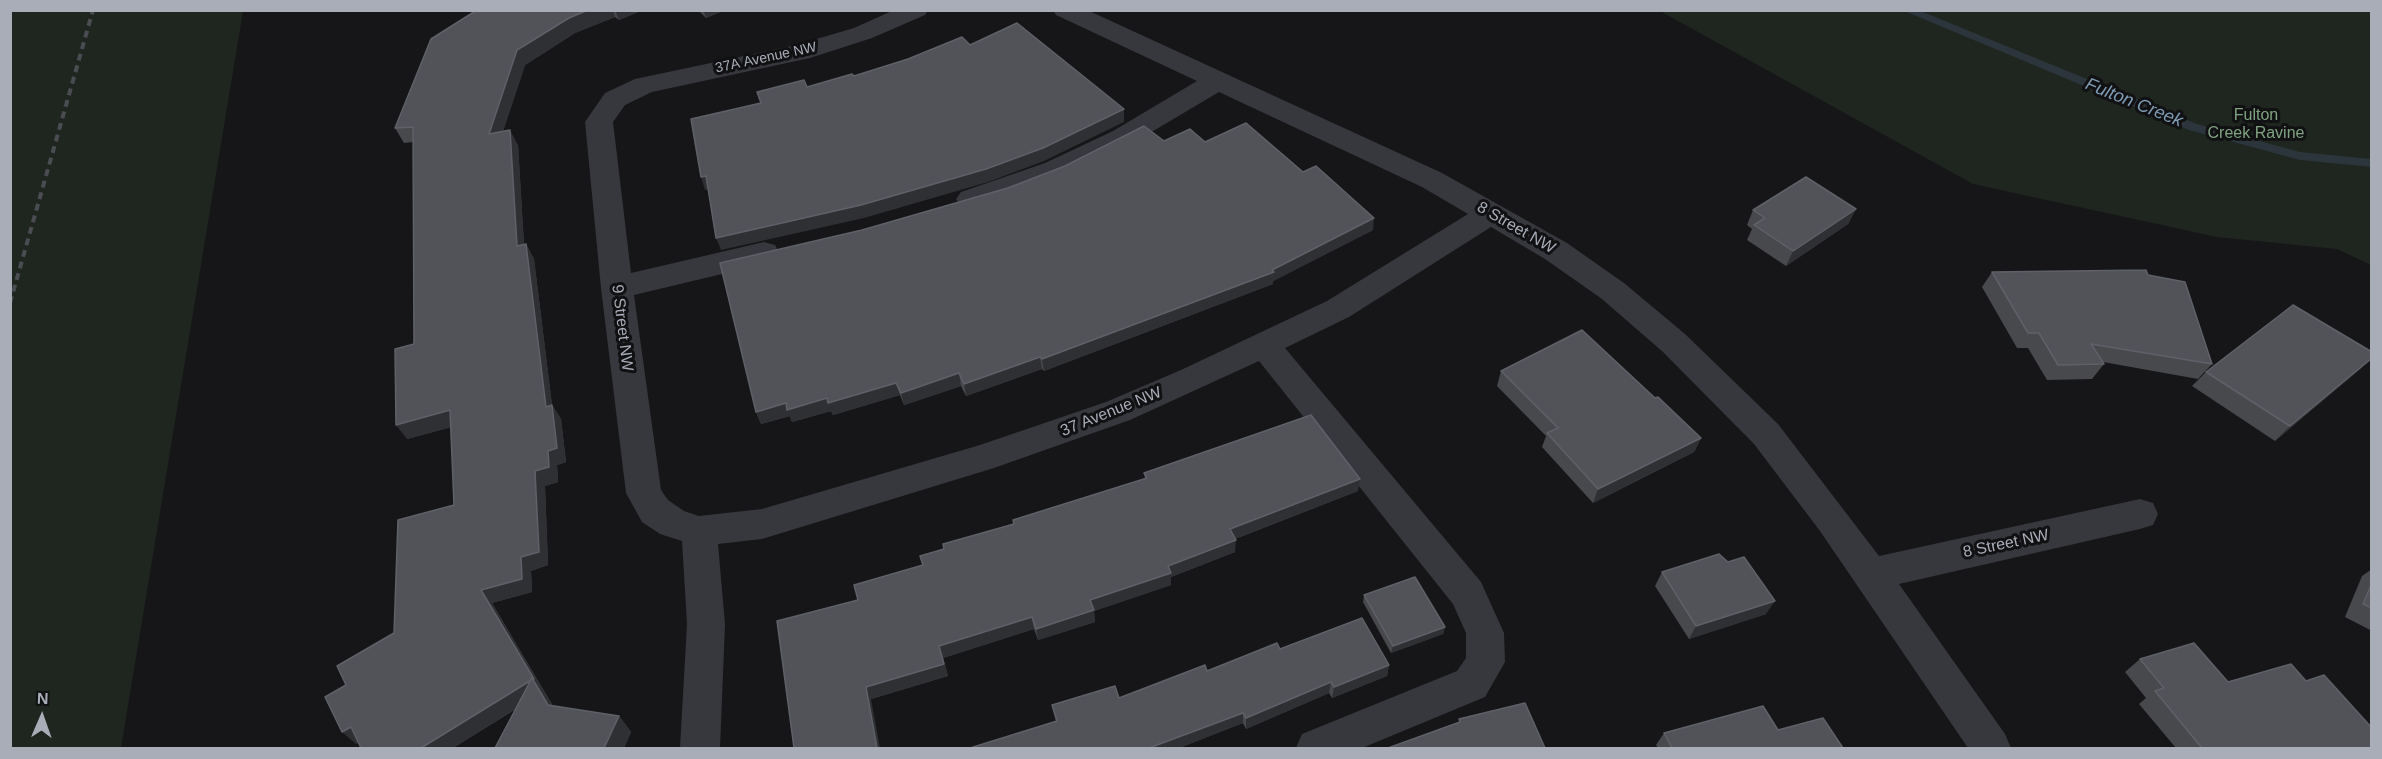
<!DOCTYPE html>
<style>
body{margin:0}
#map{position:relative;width:2382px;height:759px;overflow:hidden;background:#161618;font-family:Helvetica,sans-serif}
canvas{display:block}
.frame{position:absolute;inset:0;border:12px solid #a8adb8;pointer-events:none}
.north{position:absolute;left:12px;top:687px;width:60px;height:60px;-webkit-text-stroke:4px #111113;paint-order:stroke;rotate:2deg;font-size:16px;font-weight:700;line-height:24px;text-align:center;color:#a8adb8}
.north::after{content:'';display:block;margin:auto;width:21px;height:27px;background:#a8adb8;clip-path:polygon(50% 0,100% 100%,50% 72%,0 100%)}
</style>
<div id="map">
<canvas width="2382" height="759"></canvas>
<div class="frame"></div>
<div class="north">N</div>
</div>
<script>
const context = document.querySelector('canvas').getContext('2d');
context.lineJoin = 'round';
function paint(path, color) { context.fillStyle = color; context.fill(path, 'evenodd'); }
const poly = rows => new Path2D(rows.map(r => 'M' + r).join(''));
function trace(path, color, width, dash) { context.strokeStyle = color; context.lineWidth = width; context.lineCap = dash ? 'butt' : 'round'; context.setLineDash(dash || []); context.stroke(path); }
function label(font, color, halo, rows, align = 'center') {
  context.font = font + ' Helvetica,sans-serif'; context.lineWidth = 6; context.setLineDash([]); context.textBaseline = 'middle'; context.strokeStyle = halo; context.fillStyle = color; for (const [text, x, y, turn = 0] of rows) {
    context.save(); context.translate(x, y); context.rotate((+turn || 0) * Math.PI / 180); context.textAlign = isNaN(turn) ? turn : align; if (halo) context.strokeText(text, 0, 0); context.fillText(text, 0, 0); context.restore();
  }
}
paint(poly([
 [10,11,243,11,121,748,11,748],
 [1660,11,2371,11,2371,265,2337,249,2217,237,1973,184]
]), '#1e261f');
paint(poly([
 [1902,10,1918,10,2197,124,2300,152,2372,159,2372,167,2300,160,2189,130,1902,10]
]), '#2c353c');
paint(poly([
 [894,10,928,10,925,15,872,38,810,58,652,92,625,105,613,122,631,273,764,242,775,245,779,253,775,261,764,264,634,295,661,490,668,500,684,511,699,516,762,509,980,445,1106,402,1181,370,1327,301,1468,214,1422,187,1219,92,1133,143,1065,177,981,206,971,209,961,206,956,199,961,192,1045,163,1113,131,1197,81,1056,15,1053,10,1087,10,1442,173,1567,243,1624,283,1685,334,1778,424,1879,556,2140,499,2153,503,2158,514,2153,525,2140,529,1899,584,2005,734,2011,748,1968,748,1820,531,1754,444,1663,352,1602,299,1545,259,1491,227,1349,317,1285,348,1481,582,1504,633,1505,662,1485,697,1362,748,1296,748,1302,734,1457,671,1466,658,1466,633,1453,604,1259,361,1130,420,994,468,762,539,718,544,725,624,720,748,680,748,687,624,682,541,660,534,642,522,626,493,601,288,585,122,605,93,635,79,796,45,854,28,894,10]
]), '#37383d');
trace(poly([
 [10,303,93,10]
]), '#4a4c52', 4, [7, 5]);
paint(poly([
 [477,10,643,10,619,20,615,17,575,33,525,65,503,131,518,145,524,245,526,244,534,259,552,405,561,419,566,462,557,465,558,482,545,486,548,565,531,571,532,592,492,603,553,706,619,716,631,732,624,748,495,748,516,709,453,748,361,748,358,742,356,744,346,685,394,633,454,505,451,427,407,439,414,344,413,142,404,143,395,128],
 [698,10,725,10,706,18],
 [1164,141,1205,142,1303,172,1373,230,1273,281,1273,284,1044,371,1042,369,966,396,961,386,904,405,900,395,833,415,831,411,792,422,790,416,761,424,756,412,862,230],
 [1856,209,1848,224,1786,266,1747,240,1752,229,1747,225,1753,210],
 [1992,272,2148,275,2212,364,2198,379,2103,362,2104,364,2092,379,2047,380,2028,348,2017,348,1982,287],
 [2372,358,2360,369,2275,441,2192,386,2206,372],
 [1501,371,1655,398,1701,438,1694,452,1593,503,1542,447,1546,436,1497,386],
 [1144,473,1358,491,1235,539,1235,552,1171,577,1171,585,1094,611,1095,622,1038,640,1034,629,943,658,948,676,871,699,794,748,858,600,923,565,944,549,1145,479],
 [1728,562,1766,614,1689,639,1655,586,1662,572],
 [2372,569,2372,631,2345,617,2362,576],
 [1364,595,1445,627,1443,634,1391,653,1363,602],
 [1280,649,1389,665,1387,676,1332,698,1329,693,1246,729,1243,723,1179,748,970,748,1056,722,1052,705,1119,698],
 [2140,659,2228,682,2306,681,2372,748,2176,748,2139,704,2146,698,2125,672],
 [1778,730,1843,748,1658,748,1656,745,1664,733]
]), '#47494d');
paint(poly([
 [588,10,613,10,615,17,575,33,525,65,497,149,489,134,517,50,569,18],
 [615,10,643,10,619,20],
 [703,10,725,10,706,18],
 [1124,109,1124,122,1044,161,988,182,864,218,721,250,716,238],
 [510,130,518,145,525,261,517,246],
 [706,176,711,189,705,190,701,177],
 [1856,209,1848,224,1786,266,1793,251],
 [1374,218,1373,230,1273,281,1273,284,1044,371,1042,359,1272,270],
 [526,244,534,259,552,405,561,419,566,462,557,465,558,482,545,486,548,565,531,571,532,592,492,603,562,722,548,705,541,693,453,748,421,748,481,590,521,557,535,471,548,451,546,407],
 [1040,357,1042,369,966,396,964,384],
 [2372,358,2360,369,2275,441,2290,426],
 [959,373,961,386,904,405,901,393],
 [896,383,900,395,833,415,831,411,792,422,790,416,761,424,756,412,786,403,827,398],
 [450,410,460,425,407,439,396,425],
 [1701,438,1694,452,1593,503,1598,489],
 [1360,479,1358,491,1229,541,1230,529],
 [1236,540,1235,552,1171,577,1171,585,1094,611,1095,622,1038,640,1036,629,1090,600,1168,566],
 [1775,601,1766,614,1689,639,1696,626],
 [1032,617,1034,629,943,658,948,676,871,699,880,748,877,748,866,687,939,646],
 [1445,627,1443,634,1391,653,1393,646],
 [1389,665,1387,676,1332,698,1334,687],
 [1331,682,1329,693,1246,729,1246,718],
 [1243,713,1243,723,1179,748,1149,748],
 [619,716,631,732,624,748,604,748],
 [351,727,365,739,356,744,342,732]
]), '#2f3033');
const building = poly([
 [477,10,588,10,569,18,517,50,489,134,510,130,517,246,526,244,546,407,552,405,557,448,548,451,549,467,535,471,539,552,521,557,522,579,481,590,534,679,533,679,532,678,530,681,421,748,361,748,351,727,342,732,325,697,346,685,337,666,394,633,398,520,454,505,450,410,396,425,395,349,414,344,413,127,395,128,431,39,477,10],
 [1017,23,1124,109,1043,148,986,169,861,205,716,238,706,176,701,177,691,119,761,103,757,92,804,80,807,87,852,74,854,76,908,59,962,37,970,45,1017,23],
 [1246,123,1303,172,1316,166,1374,218,1272,270,1274,272,1042,359,1040,357,964,384,959,373,901,393,896,383,828,403,827,398,787,410,786,403,756,412,720,263,862,230,1008,188,1065,166,1144,126,1164,141,1190,129,1205,142,1246,123],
 [1806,177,1856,209,1793,251,1754,225,1765,218,1753,210,1806,177],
 [2146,270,2148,275,2185,282,2212,364,2091,344,2104,364,2058,365,2039,333,2028,333,1992,272,2146,270],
 [2293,305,2372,352,2372,358,2290,426,2206,372,2293,305],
 [1582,330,1655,398,1658,397,1701,438,1598,489,1547,433,1558,428,1501,371,1582,330],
 [1311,415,1360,479,1230,529,1236,540,1168,566,1171,573,1090,600,1094,610,1036,629,1032,617,939,646,944,664,866,687,877,748,794,748,777,621,858,600,854,585,923,565,920,556,944,549,943,544,1014,524,1013,520,1147,478,1144,473,1311,415],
 [1719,554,1728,562,1744,557,1775,601,1696,626,1662,572,1719,554],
 [1415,577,1445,627,1393,646,1364,595,1415,577],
 [2372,583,2372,608,2363,604,2372,583],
 [1362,618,1389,665,1334,687,1331,682,1246,718,1243,713,1149,748,970,748,1057,721,1052,705,1115,686,1119,698,1205,665,1207,671,1277,643,1280,649,1362,618],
 [2194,643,2228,682,2291,664,2306,681,2324,675,2372,728,2372,748,2202,748,2155,691,2164,688,2140,659,2194,643],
 [532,678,548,705,619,716,604,748,495,748,532,678],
 [1525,703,1545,748,1388,748,1460,722,1459,719,1525,703],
 [1763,706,1778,730,1823,718,1843,748,1672,748,1664,733,1763,706]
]);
paint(building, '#525359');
trace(building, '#5f6168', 1.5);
label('14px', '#a8adb8', '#111113', [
 ["37A Avenue NW",766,58,-12]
]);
label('16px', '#7fa381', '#111113', [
 ["Fulton",2256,116],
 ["Creek Ravine",2256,134]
]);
label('16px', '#a8adb8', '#111113', [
 ["8 Street NW",1516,228,30],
 ["9 Street NW",622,328,83],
 ["37 Avenue NW",1111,412,-22],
 ["8 Street NW",2006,544,-12]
]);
label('italic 18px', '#7f9bb3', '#111113', [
 ["Fulton Creek",2134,103,22]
]);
</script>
